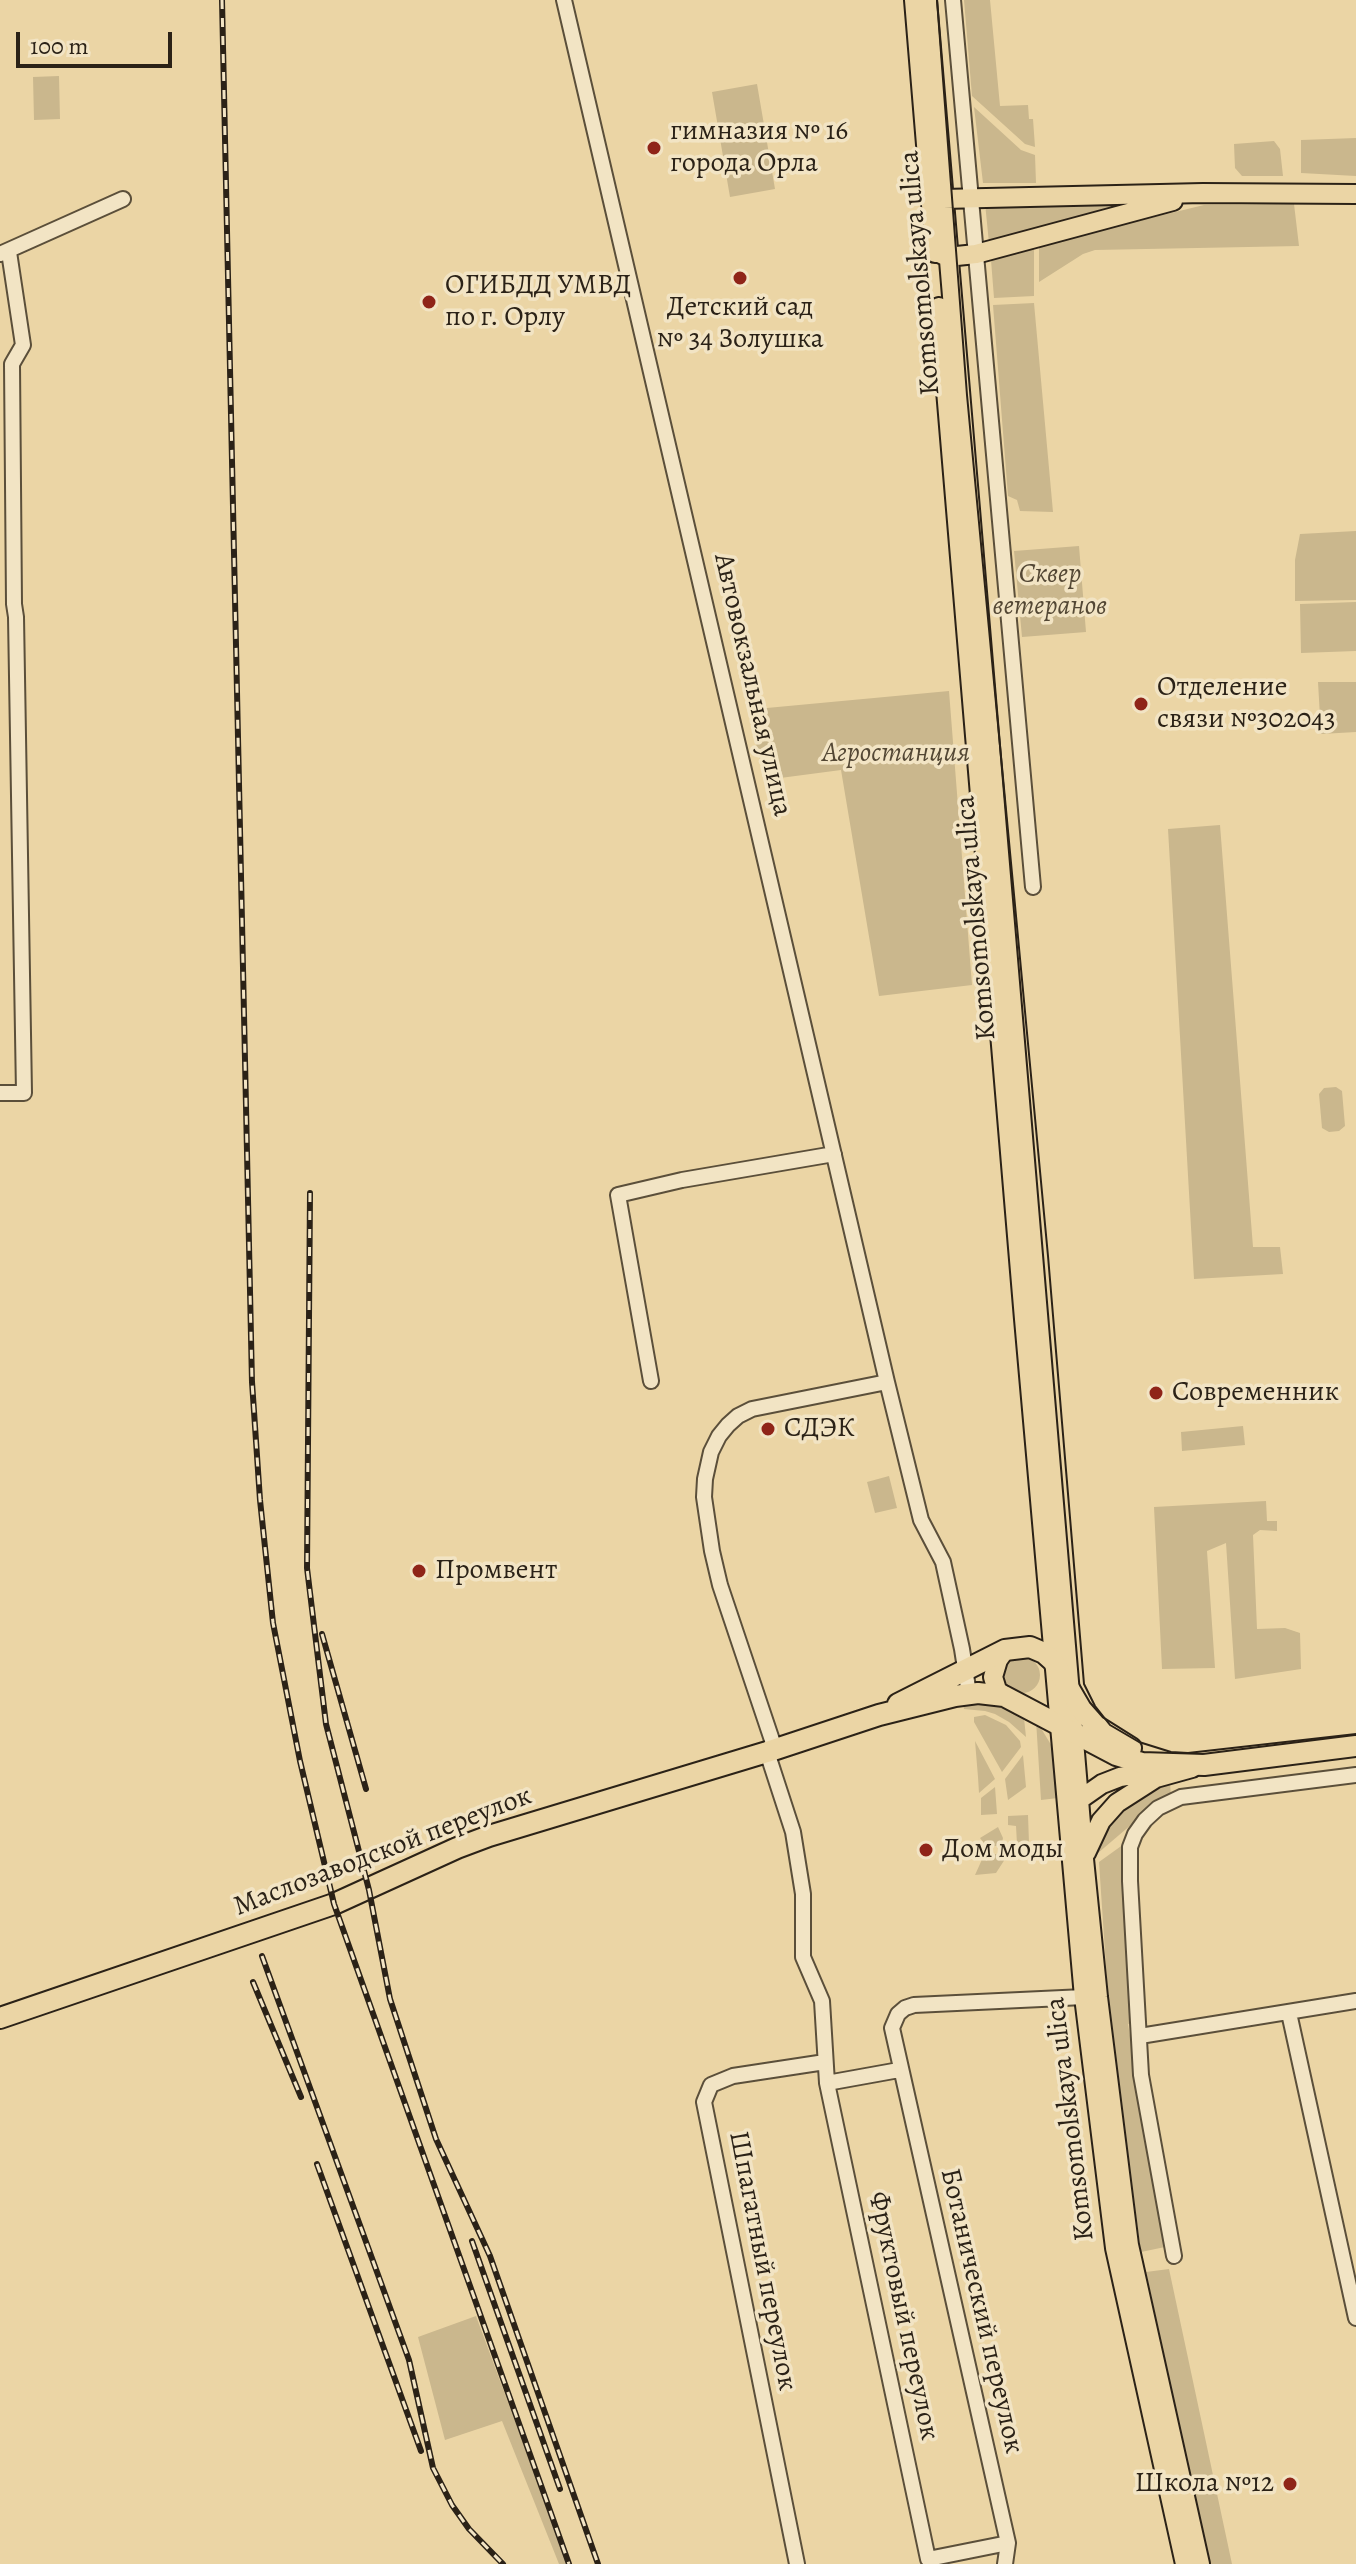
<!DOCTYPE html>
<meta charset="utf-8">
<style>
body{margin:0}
#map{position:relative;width:1356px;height:2564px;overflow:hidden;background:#ebd5a5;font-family:Alegreya,serif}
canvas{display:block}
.scale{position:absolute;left:16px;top:32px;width:156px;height:36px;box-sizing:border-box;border:4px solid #2b2217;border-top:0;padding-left:10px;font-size:24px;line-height:28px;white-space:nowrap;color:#2b2217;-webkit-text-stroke:6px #f2e4c4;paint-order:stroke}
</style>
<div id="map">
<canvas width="1356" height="2564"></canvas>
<div class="scale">100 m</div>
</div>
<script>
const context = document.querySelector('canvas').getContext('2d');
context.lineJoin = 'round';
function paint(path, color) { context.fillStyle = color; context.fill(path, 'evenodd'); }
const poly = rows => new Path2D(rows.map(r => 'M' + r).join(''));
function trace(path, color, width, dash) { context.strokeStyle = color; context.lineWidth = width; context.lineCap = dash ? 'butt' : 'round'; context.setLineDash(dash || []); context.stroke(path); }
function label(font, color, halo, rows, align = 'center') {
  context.font = font + ' Alegreya,serif'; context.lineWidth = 7; context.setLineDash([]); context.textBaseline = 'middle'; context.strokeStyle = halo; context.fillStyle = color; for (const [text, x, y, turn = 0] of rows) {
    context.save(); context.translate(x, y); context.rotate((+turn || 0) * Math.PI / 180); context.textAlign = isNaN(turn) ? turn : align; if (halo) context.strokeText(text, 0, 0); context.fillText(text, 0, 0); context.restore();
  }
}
paint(poly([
 [964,0,990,0,1000,106,1028,105,1029,119,1033,119,1035,147,1025,144,972,96],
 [59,76,60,119,34,120,33,77],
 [757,84,775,189,730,197,712,92],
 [974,107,1021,150,1035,155,1036,183,983,183],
 [1356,138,1356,176,1301,173,1301,140],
 [1274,141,1280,149,1283,176,1242,176,1235,168,1234,144],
 [1150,202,989,243,985,203],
 [1294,204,1299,246,1095,250,1083,254,1039,282,1039,245,1204,205],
 [1034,247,1034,296,994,298,991,260],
 [1034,303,1053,512,1020,511,1017,500,1008,496,993,305],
 [1356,531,1356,600,1295,601,1295,560,1300,534],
 [1079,546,1086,632,1022,637,1014,551],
 [1356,602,1356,651,1301,653,1300,604],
 [1318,682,1356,682,1356,732,1321,734],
 [949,691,972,985,879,996,841,770,765,780,751,723,756,709],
 [1220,825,1253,1247,1280,1247,1283,1274,1194,1279,1168,829],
 [1336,1087,1342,1091,1345,1126,1339,1131,1329,1132,1322,1128,1319,1094,1324,1088],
 [1243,1426,1245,1445,1182,1451,1181,1432],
 [889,1476,897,1508,875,1513,867,1482],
 [1266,1501,1267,1521,1277,1521,1277,1531,1260,1530,1253,1535,1257,1629,1285,1628,1300,1633,1301,1669,1235,1679,1226,1543,1207,1551,1215,1668,1162,1669,1154,1507],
 '1004 1675a18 18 0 1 1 36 0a18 18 0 1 1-36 0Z',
 [997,1701,1024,1718,1026,1737,1009,1722,995,1714,985,1711,964,1709,963,1704],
 [985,1715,1006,1725,1020,1741,1021,1747,1002,1772,974,1722,974,1717],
 [1036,1720,1053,1748,1058,1798,1041,1800],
 [975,1741,995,1779,979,1793,978,1777],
 [1023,1755,1026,1787,1008,1800,1005,1779],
 [1170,1783,1171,1796,1132,1824,1098,1853,1101,1835,1124,1807,1160,1785],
 [995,1787,997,1814,981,1815,981,1798],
 [1028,1815,1029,1843,1017,1844,1016,1826,1008,1825,1008,1816],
 [998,1827,1003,1838,1002,1843,997,1846,986,1846,980,1838],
 [1124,1844,1122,1862,1136,2022,1128,2024,1165,2247,1141,2252,1110,2027,1099,1862],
 [1009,1853,996,1873,975,1875,984,1855],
 [1169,2269,1232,2564,1210,2564,1146,2272],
 [476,2316,568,2564,559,2564,502,2421,445,2440,418,2337]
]), '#cab78d');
const minor = poly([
 [564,0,887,1382,921,1520,943,1562,962,1649,969,1694],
 [953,0,1033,887],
 [0,254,123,199],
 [0,1093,24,1093,16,617,14,604,12,364,23,345,9,252],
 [651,1381,618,1195,682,1180,834,1154],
 [775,1749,720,1585,712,1551,704,1497,705,1479,711,1452,719,1436,728,1425,738,1416,752,1409,887,1382],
 [767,1752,793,1832,803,1894,803,1957,822,2001,827,2083,928,2559,1008,2543],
 [1289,2013,1356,2318],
 [1140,2036,1356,2001],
 [827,2083,899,2070],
 [1174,2256,1141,2075,1130,1881,1130,1847,1135,1834,1145,1820,1158,1808,1181,1797,1356,1775],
 [797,2564,704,2102,711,2085,733,2076,825,2062],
 [1005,2564,1008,2543,892,2028,898,2014,905,2008,914,2005,1084,1997]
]);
const major = poly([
 [914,0,935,253],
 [927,0,1084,1859,1098,1997,1129,2245,1200,2564],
 [943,199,1203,193,1356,194],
 [939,253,947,257,976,254,1173,201],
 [939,307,1024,1319,1084,1997,1115,2248,1185,2564],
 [1004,1696,997,1690,993,1677,998,1660,1005,1650],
 [1072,1805,1102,1784,1120,1777,1162,1770],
 [1086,1853,1101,1821,1117,1803,1156,1778,1192,1768]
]);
const highway = poly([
 [898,1704,1005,1650,1030,1647,1044,1653,1053,1661,1081,1709,1096,1726,1131,1748],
 [0,2018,334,1904,457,1848,489,1836,767,1752,879,1715,955,1696,978,1693,1004,1696,1116,1755,1142,1763,1204,1765,1356,1746]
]);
trace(minor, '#5b4f3a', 18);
trace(major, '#2b2217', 22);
trace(highway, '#2b2217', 24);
trace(minor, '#f2e4c4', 14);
trace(major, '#ebd5a5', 18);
trace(highway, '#ebd5a5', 20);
trace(poly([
 [937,0,967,395,1048,1256,1084,1684,1095,1706,1110,1725,1139,1742,1171,1752,1188,1753,1356,1734]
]), '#2b2217', 2);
const rail = poly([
 [222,0,252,1382,260,1500,273,1623,300,1761,334,1904,569,2564],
 [310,1193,307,1568,326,1724,369,1890,390,1999,436,2139,490,2256,598,2564],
 [322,1634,366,1789],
 [262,1956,409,2360,433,2468,452,2505,469,2529,503,2564],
 [253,1982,301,2097],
 [317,2164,421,2451],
 [472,2241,560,2489]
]);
trace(rail, '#2b2217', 6);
trace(rail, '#f2e4c4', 3, [9]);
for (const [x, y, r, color] of [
 [654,148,8,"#8f2418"],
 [740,278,8,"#8f2418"],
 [429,302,8,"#8f2418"],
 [1141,704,8,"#8f2418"],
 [1156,1393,8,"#8f2418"],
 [768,1429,8,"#8f2418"],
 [419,1571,8,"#8f2418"],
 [926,1850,8,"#8f2418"],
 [1290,2484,8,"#8f2418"]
]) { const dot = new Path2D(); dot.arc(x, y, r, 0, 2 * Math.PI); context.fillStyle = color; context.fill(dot); trace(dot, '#f2e4c4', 3); }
label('28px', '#2b2217', '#f2e4c4', [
 ["гимназия № 16",670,132],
 ["города Орла",670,164],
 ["ОГИБДД УМВД",445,286],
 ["по г. Орлу",445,318],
 ["Детский сад",740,308,"center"],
 ["№ 34 Золушка",740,340,"center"],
 ["Отделение",1157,688],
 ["связи №302043",1157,720],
 ["Современник",1172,1393],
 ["СДЭК",784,1429],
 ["Промвент",435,1571],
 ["Дом моды",942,1850],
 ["Школа №12",1274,2484,"right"]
], 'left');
label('28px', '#2b2217', '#f2e4c4', [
 ["Komsomolskaya ulica",921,273,-95],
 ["Автовокзальная улица",752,685,77],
 ["Komsomolskaya ulica",977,918,-95],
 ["Маслозаводской переулок",383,1852,-21],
 ["Komsomolskaya ulica",1071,2119,-97],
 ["Шпагатный переулок",762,2261,79],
 ["Ботанический переулок",981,2311,77],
 ["Фруктовый переулок",903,2316,78]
]);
label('italic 28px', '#534734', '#f2e4c4', [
 ["Сквер",1050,575],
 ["ветеранов",1050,607],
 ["Агростанция",896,754]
]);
</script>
